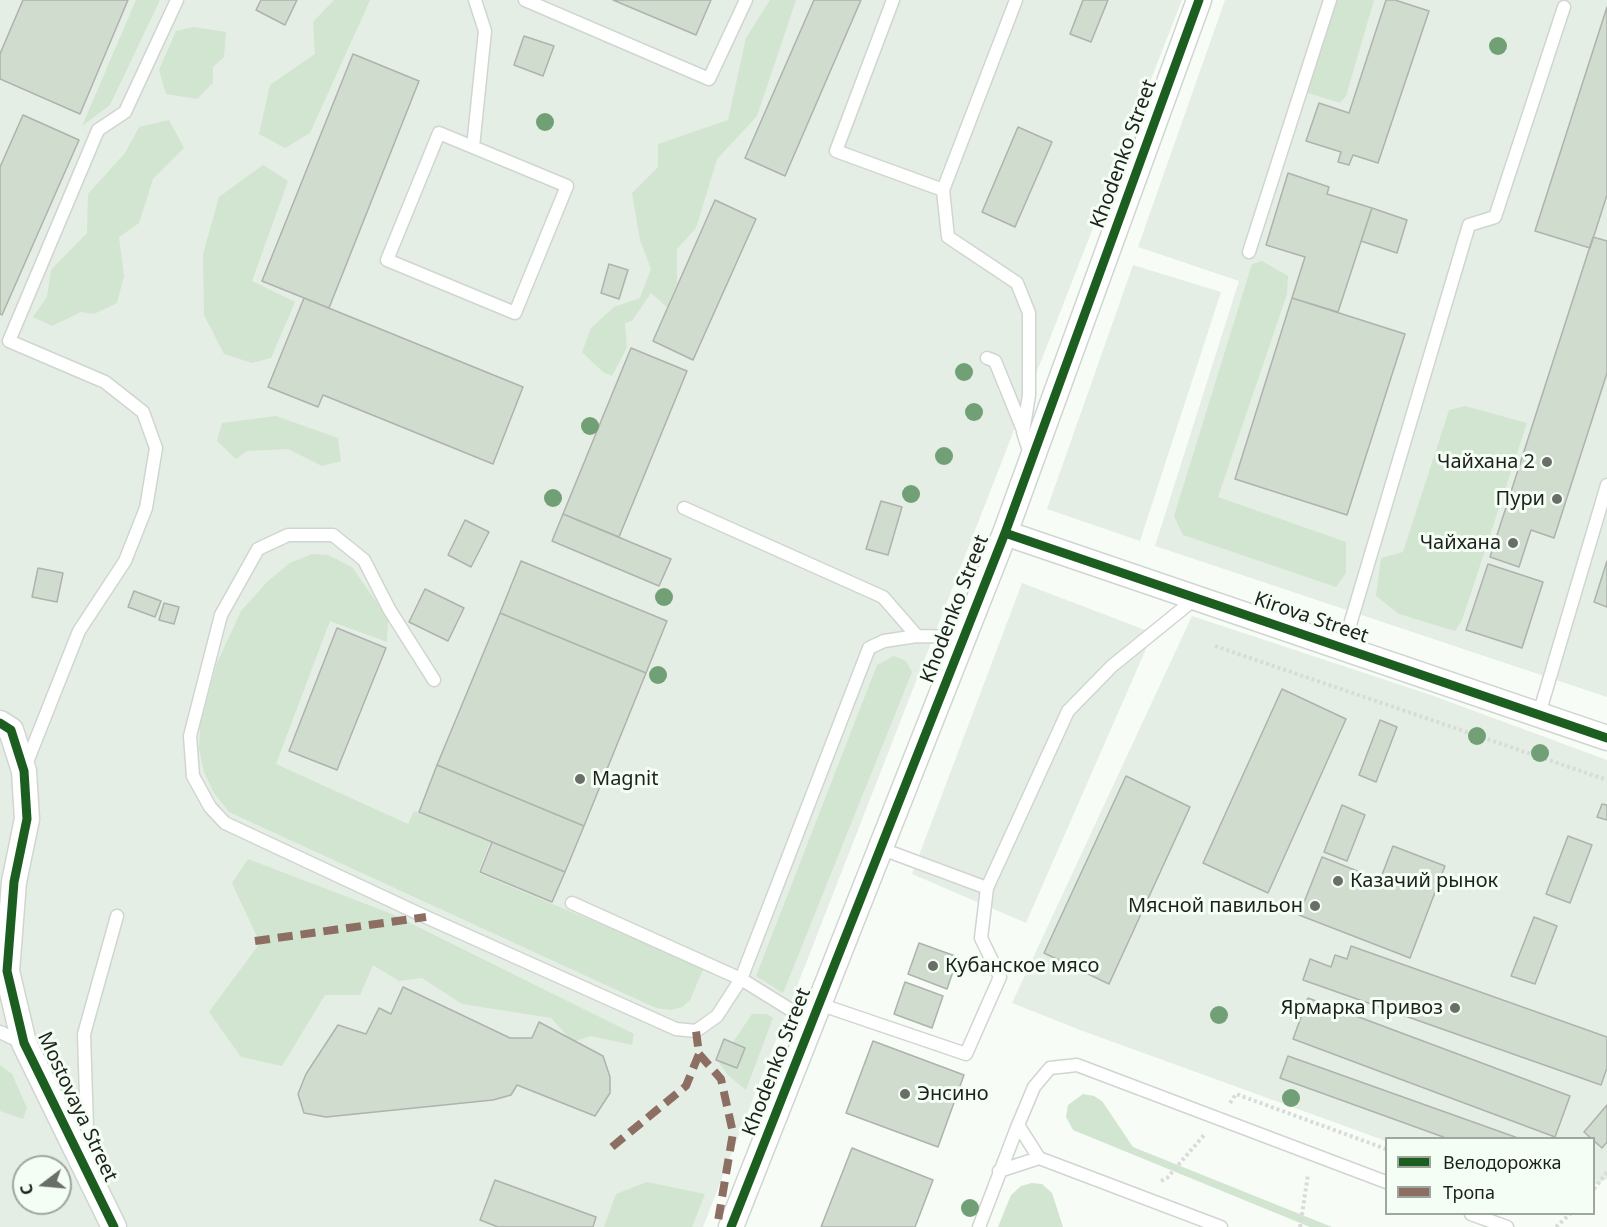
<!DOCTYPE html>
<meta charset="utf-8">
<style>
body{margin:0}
#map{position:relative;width:1607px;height:1227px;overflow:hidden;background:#f7fcf6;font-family:"Noto Sans",sans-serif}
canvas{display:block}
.legend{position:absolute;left:1385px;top:1137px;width:210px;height:78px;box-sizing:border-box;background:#f5fef4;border:2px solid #9fa69e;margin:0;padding:8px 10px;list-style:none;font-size:18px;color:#1d211d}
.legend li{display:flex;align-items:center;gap:12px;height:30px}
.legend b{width:30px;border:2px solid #9fa69e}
.north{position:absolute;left:12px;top:1155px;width:60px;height:60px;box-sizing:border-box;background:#f5fef4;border:2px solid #9fa69e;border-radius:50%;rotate:254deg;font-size:16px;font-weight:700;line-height:24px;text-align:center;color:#1d211d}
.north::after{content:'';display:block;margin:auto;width:21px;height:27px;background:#696e69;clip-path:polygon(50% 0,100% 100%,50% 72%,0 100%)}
</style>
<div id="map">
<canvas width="1607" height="1227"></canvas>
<ul class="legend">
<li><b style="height:8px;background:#1b5e20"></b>Велодорожка</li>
<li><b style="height:8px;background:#8d6e63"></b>Тропа</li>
</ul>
<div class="north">С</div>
</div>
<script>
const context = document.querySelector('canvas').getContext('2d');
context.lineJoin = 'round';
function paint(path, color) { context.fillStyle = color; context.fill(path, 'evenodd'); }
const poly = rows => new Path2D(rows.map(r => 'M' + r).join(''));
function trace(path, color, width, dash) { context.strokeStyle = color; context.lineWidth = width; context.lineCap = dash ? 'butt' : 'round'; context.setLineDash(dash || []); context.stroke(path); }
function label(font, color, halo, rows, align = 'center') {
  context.font = font + ' "Noto Sans",sans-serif'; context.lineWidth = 6; context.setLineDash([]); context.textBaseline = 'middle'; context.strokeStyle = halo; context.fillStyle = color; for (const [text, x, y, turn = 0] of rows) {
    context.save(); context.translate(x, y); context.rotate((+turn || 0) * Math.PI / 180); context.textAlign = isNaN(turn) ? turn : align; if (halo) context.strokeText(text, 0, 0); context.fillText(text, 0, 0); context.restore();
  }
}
paint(poly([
 [0,0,1182,0,703,1227,0,1227],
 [24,1167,60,1167,60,1203,24,1203],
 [1225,0,1607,0,1607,697,1155,546,1239,281,1138,247],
 [1133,265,1221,292,1140,541,1047,509],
 [1022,583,1153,633,1026,923,912,874],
 [1192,616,1431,695,1607,760,1607,1179,1594,1185,1594,1138,1386,1138,1386,1141,1080,1030,1012,1003]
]), '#e5eee4');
paint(poly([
 [136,0,160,0,110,105,82,126],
 [334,0,370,0,310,133,285,148,259,134,270,85,315,54,313,22],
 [770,0,796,0,757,116,717,159,696,228,677,249,677,283,667,307,651,293,632,321,625,323,627,347,612,376,603,372,582,352,591,328,614,307,640,298,651,269,640,240,632,193,658,167,658,144,728,120,746,38],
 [1336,0,1374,0,1346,96,1340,103,1308,93,1306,85],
 [194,27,226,32,224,57,213,67,213,83,197,99,166,94,159,70,176,31],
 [169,120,184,148,153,179,139,223,119,237,124,276,117,303,94,314,81,312,52,326,33,317,47,297,51,270,87,233,88,194,125,153,139,127],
 [263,165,288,181,252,281,295,302,271,358,252,363,224,354,204,315,203,254,219,197],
 [1262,261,1288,276,1287,294,1218,497,1346,542,1346,573,1336,587,1183,535,1174,516,1252,264],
 [1465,406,1527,423,1462,620,1455,631,1399,614,1376,596,1381,558,1403,552,1449,410],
 [276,416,338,438,341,461,322,466,288,449,247,451,236,459,217,441,222,423],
 [312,554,328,555,352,567,388,619,387,642,330,621,276,764,408,824,414,811,490,842,478,873,704,967,690,1000,682,1007,671,1010,656,1008,229,812,214,793,204,772,199,749,200,726,217,663,241,611,268,581,290,563],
 [894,656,906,661,912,672,783,993,756,976,877,665],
 [248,859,392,914,634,1034,632,1045,591,1036,573,1042,551,1018,462,1004,422,978,399,981,373,965,360,995,325,995,282,1066,241,1057,209,1012,260,943,232,883],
 [752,1014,767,1014,773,1018,746,1090,728,1075,719,1063],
 [0,1065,12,1074,27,1108,23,1119,0,1111],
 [1083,1094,1094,1096,1102,1101,1133,1147,1332,1227,1310,1227,1073,1130,1066,1117,1068,1105],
 [647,1182,705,1194,692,1227,604,1227,616,1194],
 [1032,1183,1042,1184,1052,1193,1063,1227,998,1227,1011,1195,1021,1186]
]), '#d1e5d0');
const building = poly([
 [23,0,128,0,80,114,0,79,0,54,23,0],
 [261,0,297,0,285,25,256,10,261,0],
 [613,0,711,0,696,35,613,0],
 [814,0,861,0,785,176,745,158,814,0],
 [1083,0,1108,0,1091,42,1070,34,1083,0],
 [1386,0,1395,0,1429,11,1378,163,1353,155,1349,165,1338,162,1341,152,1306,141,1319,103,1349,113,1386,0],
 [1607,7,1607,195,1590,248,1535,231,1607,7],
 [524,36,554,46,543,76,514,65,524,36],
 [353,54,419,81,329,308,262,281,353,54],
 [23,115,79,140,2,315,0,314,0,167,23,115],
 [1018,127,1052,142,1015,227,982,212,1018,127],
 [1288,173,1329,187,1327,194,1372,208,1338,312,1292,298,1305,257,1266,245,1288,173],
 [715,200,756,219,693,360,653,341,715,200],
 [1372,208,1407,220,1397,253,1361,241,1372,208],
 [1593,237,1607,241,1607,373,1554,538,1531,530,1519,567,1490,557,1593,237],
 [609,264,628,270,619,299,601,293,609,264],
 [304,298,523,387,493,464,323,395,318,407,268,387,304,298],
 [1292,298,1405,334,1347,515,1235,479,1292,298],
 [631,348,687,371,619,537,563,514,631,348],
 [881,501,902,507,888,555,866,549,881,501],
 [563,514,671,559,659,586,552,541,563,514],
 [465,520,489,532,471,567,448,555,465,520],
 [521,561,667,621,646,673,500,613,521,561],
 [1607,561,1607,607,1594,602,1607,561],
 [1488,564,1543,582,1522,648,1466,630,1488,564],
 [38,568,63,573,57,602,32,597,38,568],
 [425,589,464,608,448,641,409,622,425,589],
 [134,591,161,601,155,617,128,607,134,591],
 [164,603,179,607,174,624,159,620,164,603],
 [500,613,646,673,584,826,437,765,500,613],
 [337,628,386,648,337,770,289,751,337,628],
 [1282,689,1346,719,1268,893,1203,863,1282,689],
 [1380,720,1397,727,1376,782,1359,775,1380,720],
 [437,765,584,826,565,872,419,812,437,765],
 [1126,776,1190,807,1109,984,1044,953,1126,776],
 [1602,804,1607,805,1607,820,1597,817,1602,804],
 [1342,805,1365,815,1347,861,1324,852,1342,805],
 [1568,836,1592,845,1570,903,1546,894,1568,836],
 [492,842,565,872,552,902,480,872,492,842],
 [1393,846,1445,866,1410,958,1299,915,1322,857,1380,880,1393,846],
 [1534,917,1557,926,1535,984,1511,976,1534,917],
 [919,943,958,957,947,989,908,974,919,943],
 [1351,946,1607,1037,1607,1068,1601,1085,1303,980,1310,959,1331,967,1335,955,1347,959,1351,946],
 [905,982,943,996,932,1028,894,1014,905,982],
 [403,987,510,1038,532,1038,539,1022,603,1056,610,1077,610,1093,595,1116,517,1085,511,1095,493,1100,326,1117,304,1113,298,1094,306,1074,338,1025,366,1034,379,1008,391,1014,403,987],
 [1308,998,1570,1096,1555,1137,1293,1039,1308,998],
 [724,1039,745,1048,737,1068,716,1060,724,1039],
 [873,1041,964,1075,938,1147,846,1113,873,1041],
 [1288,1056,1518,1138,1446,1138,1280,1078,1288,1056],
 [1607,1105,1607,1142,1602,1148,1584,1132,1607,1105],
 [852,1148,933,1180,915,1227,821,1227,852,1148],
 [495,1180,596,1217,593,1227,498,1227,480,1220,495,1180]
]);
paint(building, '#cfdcce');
trace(building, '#afb2ae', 1.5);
const lane = poly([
 [525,0,709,79,746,0],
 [893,0,836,151,943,190],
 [1016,0,943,190,948,237,1017,283,1029,313,1029,395,1023,432,1030,454],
 [439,133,567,186,515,313,387,260,439,133],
 [473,147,485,31,475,0],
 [1249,252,1330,0],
 [987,358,995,361,1023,430],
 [684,508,883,597,917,636],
 [1343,648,1469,225,1495,217,1564,7],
 [434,680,389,609,364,560,333,535,288,535,258,549,221,615,190,736,193,776,210,807,225,823,426,917,676,1029,696,1031,717,1016,741,979,869,648,884,641,917,636,963,637],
 [1539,714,1607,485],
 [25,767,79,631,125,561,146,508,156,448,143,412,105,382,9,341,98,130,125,112,177,0],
 [987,888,1068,711,1112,666,1196,598],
 [572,903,741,979,812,1023],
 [819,1004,966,1054,1000,977,981,938,987,888,882,849],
 [0,1032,23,1043],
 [88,1160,84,1034,117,916],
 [999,1171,1039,1158],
 [1471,1214,1507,1227],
 [979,1227,1018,1125],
 [1221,1227,1039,1158,1018,1125,1034,1087,1050,1068,1077,1065,1386,1182]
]);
const street = poly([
 [1005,533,1607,738],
 [0,723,11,730,24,771,27,819,14,882,7,971,24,1043,114,1227],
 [731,1227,1005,533,1199,0]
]);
trace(lane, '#d1d5d1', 15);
trace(street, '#d1d5d1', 27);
trace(poly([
 [1215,646,1607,780],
 [1230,1103,1236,1094,1386,1149],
 [1161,1181,1167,1178,1205,1134],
 [1594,1189,1607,1172],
 [1300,1227,1308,1175],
 [1556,1227,1570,1214]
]), '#d9dbd9', 4, [3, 3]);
trace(lane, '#fefffe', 12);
trace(street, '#fefffe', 24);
trace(poly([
 [255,941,426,917],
 [699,1054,721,1079,733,1133,717,1227],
 [612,1147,686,1086,699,1054,696,1031]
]), '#8d6e63', 8, [15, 8]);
trace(poly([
 [1005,533,1607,738],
 [0,723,11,730,24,771,27,819,14,882,7,971,24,1043,114,1227],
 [731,1227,1005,533,1199,0]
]), '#1b5e20', 9);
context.fillStyle = '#71a076';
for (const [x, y] of [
 [1498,46],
 [545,122],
 [964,372],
 [974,412],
 [590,426],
 [944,456],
 [911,494],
 [553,498],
 [664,597],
 [658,675],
 [1477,736],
 [1540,753],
 [1219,1015],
 [1291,1098],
 [970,1208]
]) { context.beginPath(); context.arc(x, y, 9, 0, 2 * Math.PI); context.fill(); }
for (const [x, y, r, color] of [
 [1547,462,6,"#696e69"],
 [1557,499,6,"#696e69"],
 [1513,543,6,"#696e69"],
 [580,779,6,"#696e69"],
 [1338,881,6,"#696e69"],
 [1315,906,6,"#696e69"],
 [933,966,6,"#696e69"],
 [1455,1008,6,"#696e69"],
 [905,1094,6,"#696e69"]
]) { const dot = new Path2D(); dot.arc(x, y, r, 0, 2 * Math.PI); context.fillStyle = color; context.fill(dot); trace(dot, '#f5fef4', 2); }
label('20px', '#1d211d', '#f5fef4', [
 ["Khodenko Street",1124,154,-70],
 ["Khodenko Street",955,609,-69],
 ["Kirova Street",1311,618,19],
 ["Khodenko Street",777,1062,-69],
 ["Mostovaya Street",77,1107,65]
]);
label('20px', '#1d211d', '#f5fef4', [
 ["Чайхана 2",1535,462],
 ["Пури",1545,499],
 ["Чайхана",1501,543],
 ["Magnit",592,779,"left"],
 ["Казачий рынок",1350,881,"left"],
 ["Мясной павильон",1303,906],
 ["Кубанское мясо",945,966,"left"],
 ["Ярмарка Привоз",1443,1008],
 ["Энсино",917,1094,"left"]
], 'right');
</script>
